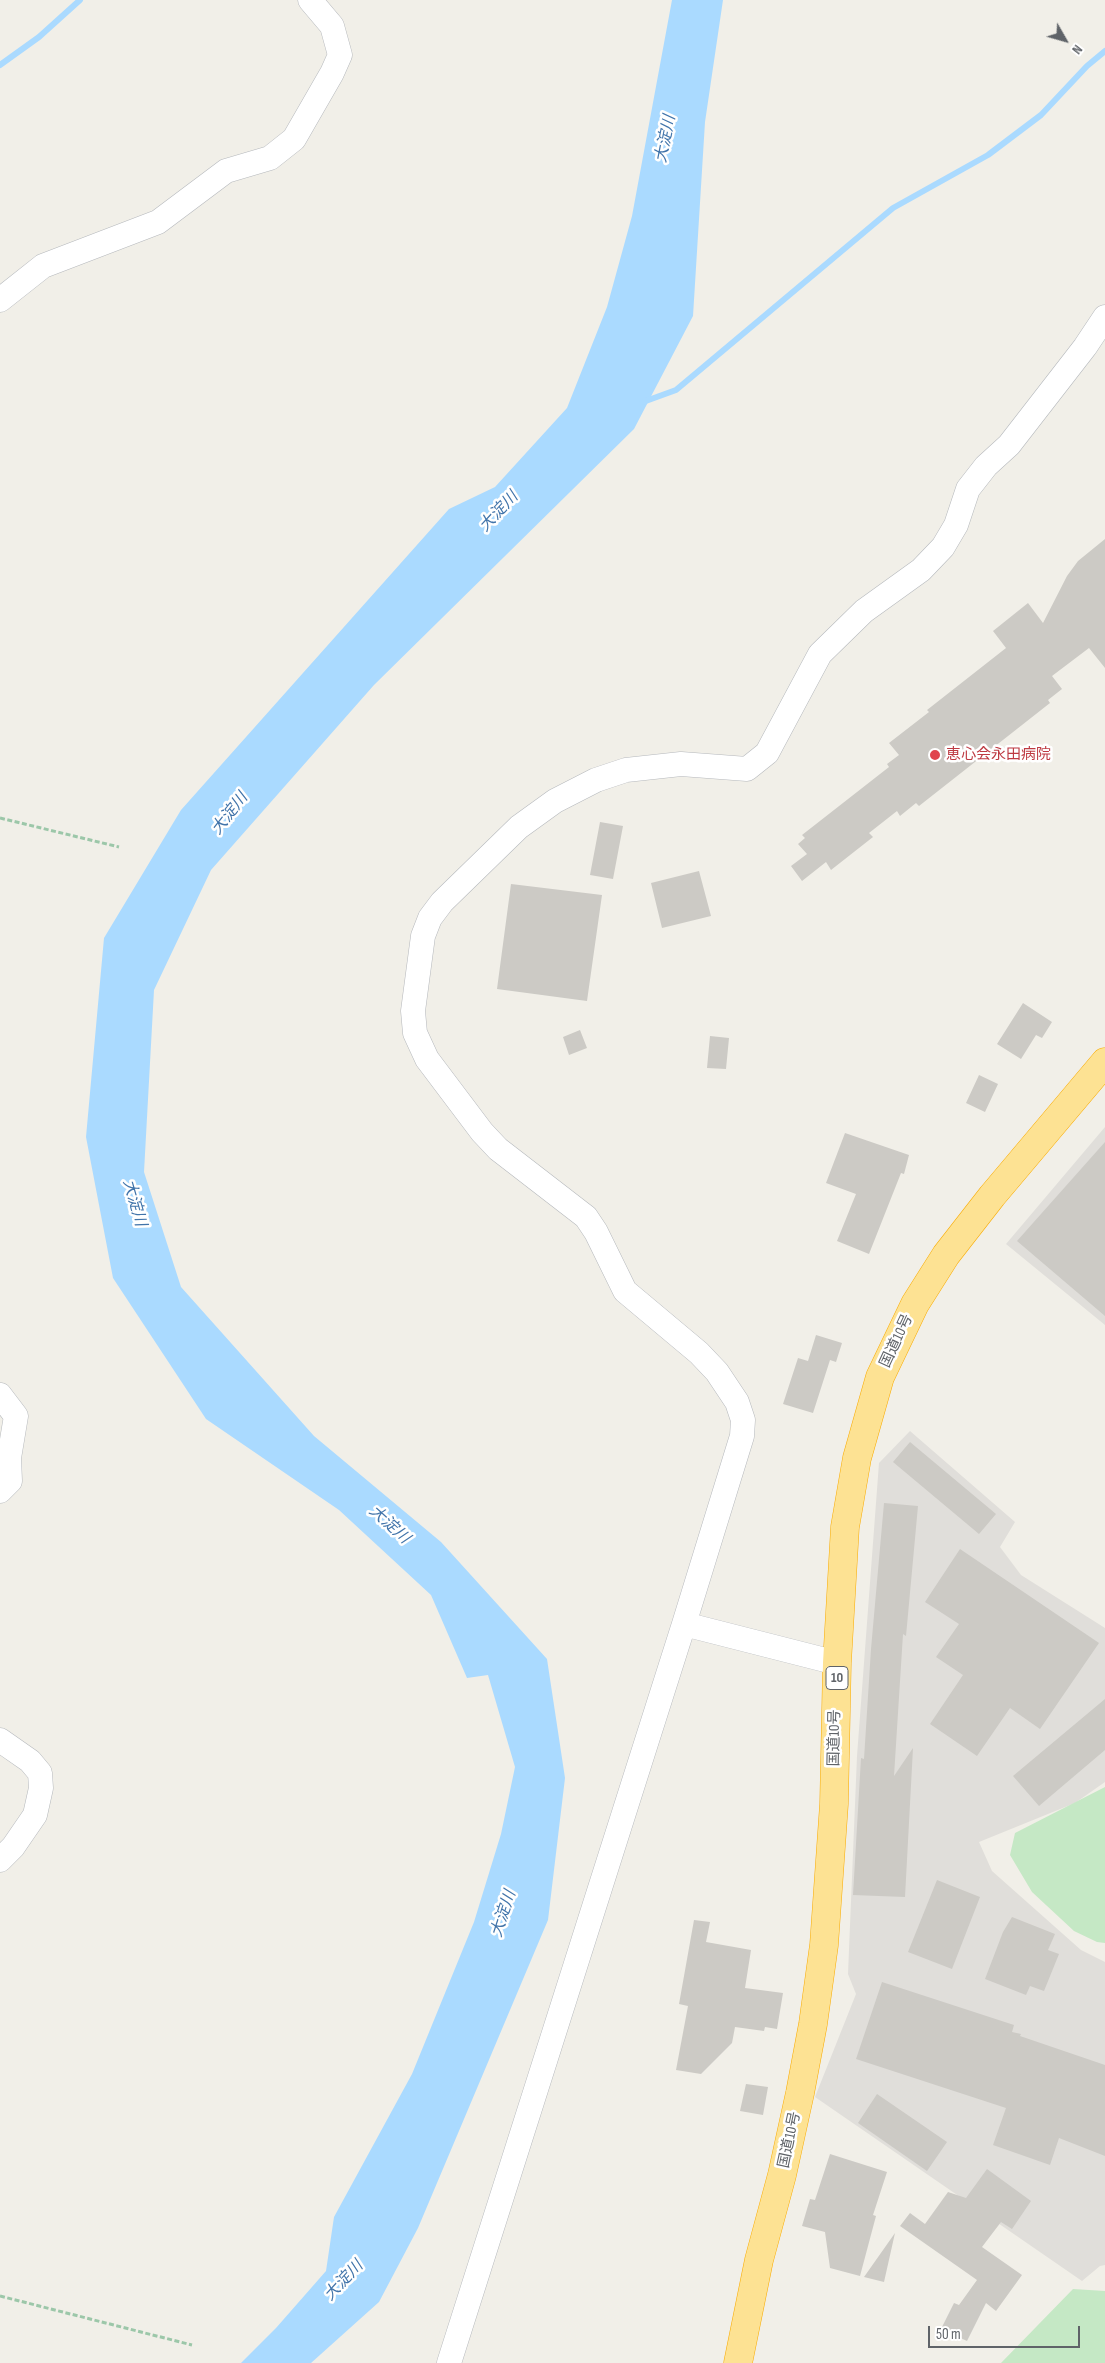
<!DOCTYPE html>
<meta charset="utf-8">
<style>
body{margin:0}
#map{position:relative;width:1105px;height:2363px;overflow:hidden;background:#f1efe8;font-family:"Sofia Sans Condensed",sans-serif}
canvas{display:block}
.north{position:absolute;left:1040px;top:15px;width:50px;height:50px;-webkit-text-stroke:4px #fff;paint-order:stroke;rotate:128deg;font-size:14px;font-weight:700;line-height:20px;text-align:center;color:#5f6368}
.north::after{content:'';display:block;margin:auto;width:18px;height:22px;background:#5f6368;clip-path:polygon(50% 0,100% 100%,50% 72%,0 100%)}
.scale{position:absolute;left:928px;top:2326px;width:152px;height:22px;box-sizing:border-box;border:2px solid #5f6368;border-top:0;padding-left:6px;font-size:15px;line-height:18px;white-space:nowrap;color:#5f6368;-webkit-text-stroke:4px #fff;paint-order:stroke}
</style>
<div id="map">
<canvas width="1105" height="2363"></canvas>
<div class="north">N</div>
<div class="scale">50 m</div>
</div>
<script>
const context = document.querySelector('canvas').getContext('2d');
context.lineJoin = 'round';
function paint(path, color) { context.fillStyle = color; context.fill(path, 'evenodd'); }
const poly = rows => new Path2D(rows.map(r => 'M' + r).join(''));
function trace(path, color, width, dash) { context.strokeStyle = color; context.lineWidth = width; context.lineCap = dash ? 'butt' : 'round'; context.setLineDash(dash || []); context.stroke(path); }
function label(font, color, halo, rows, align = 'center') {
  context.font = font + ' "Sofia Sans Condensed","Noto Sans JP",sans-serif'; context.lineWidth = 5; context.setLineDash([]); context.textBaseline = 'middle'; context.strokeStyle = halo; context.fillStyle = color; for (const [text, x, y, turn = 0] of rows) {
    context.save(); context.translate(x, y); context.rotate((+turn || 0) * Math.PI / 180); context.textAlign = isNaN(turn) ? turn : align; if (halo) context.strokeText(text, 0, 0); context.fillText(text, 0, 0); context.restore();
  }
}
paint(poly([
 [1105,1127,1105,1325,1006,1244],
 [910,1431,1015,1522,1000,1547,1021,1575,1105,1628,1105,1782,1075,1803,979,1842,992,1871,1081,1950,1105,1962,1105,2265,1100,2266,1082,2281,815,2097,856,1994,848,1974,857,1756,879,1463]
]), '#e0deda');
paint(poly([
 [1105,1787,1105,1943,1097,1942,1074,1931,1032,1892,1010,1855,1015,1833],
 [1073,2289,1105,2291,1105,2363,1001,2363]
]), '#c5e8c5');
paint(poly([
 [672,0,723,0,705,122,693,316,634,429,374,685,211,870,154,990,144,1172,181,1287,314,1436,441,1542,547,1659,565,1778,548,1920,418,2228,379,2302,311,2363,241,2363,276,2328,326,2271,334,2217,412,2074,474,1922,501,1834,515,1767,488,1675,467,1678,431,1595,339,1510,206,1419,113,1278,86,1137,104,938,181,810,449,509,495,487,567,408,607,307,632,216]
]), '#aadaff');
trace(poly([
 [0,65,39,37,80,0],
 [643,402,676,390,893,208,988,155,1041,115,1087,66,1105,51]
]), '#aadaff', 6);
paint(poly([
 [1105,539,1105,668,1089,648,1052,676,1062,689,1048,700,1050,703,919,806,916,803,900,816,897,811,869,833,873,837,831,870,826,862,802,881,791,866,807,854,798,844,805,838,802,835,889,767,887,764,899,755,889,743,929,712,927,710,1006,648,993,631,1028,603,1043,623,1067,576,1078,561],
 [600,822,623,826,613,879,590,875],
 [699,871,711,916,662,928,651,883],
 [511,884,602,895,587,1001,497,989],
 [1023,1003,1052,1022,1042,1038,1036,1035,1021,1059,997,1044],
 [580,1030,587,1048,569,1055,563,1037],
 [710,1036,729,1038,726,1069,707,1068],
 [979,1075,998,1084,985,1112,966,1103],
 [845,1133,909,1155,904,1174,901,1173,869,1254,837,1241,856,1194,826,1183],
 [1105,1142,1105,1316,1017,1241],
 [816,1335,842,1343,836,1362,830,1360,813,1413,783,1404,798,1358,808,1361],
 [910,1442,996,1514,979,1534,893,1462],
 [884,1503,918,1506,906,1636,903,1634,894,1776,913,1748,905,1897,853,1895,861,1758,864,1759,871,1649],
 [960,1549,1099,1643,1040,1729,1010,1708,977,1756,930,1724,963,1675,936,1657,959,1624,925,1602],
 [1105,1699,1105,1750,1039,1806,1013,1776],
 [937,1880,980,1897,952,1969,908,1952],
 [1012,1917,1055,1934,1048,1950,1059,1954,1044,1991,1030,1986,1026,1995,985,1979,1003,1932],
 [694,1920,710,1922,706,1942,751,1950,745,1988,783,1993,777,2029,765,2027,764,2031,735,2027,732,2043,701,2074,676,2070,688,2006,679,2004],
 [882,1982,1014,2025,1012,2032,1021,2034,1020,2036,1105,2065,1105,2156,1059,2138,1050,2165,993,2145,1006,2108,856,2059],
 [746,2084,768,2087,763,2115,740,2111],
 [877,2094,947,2142,927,2171,858,2123],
 [830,2154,887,2172,873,2215,876,2216,860,2276,830,2268,825,2232,802,2226,810,2199,815,2200],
 [987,2169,1031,2201,1012,2229,1001,2222,982,2247,1022,2275,996,2311,986,2303,967,2341,941,2329,954,2303,959,2305,977,2280,900,2226,910,2213,925,2224,948,2192,966,2198],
 [895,2233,884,2282,864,2277]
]), '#cccac5');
const minor = poly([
 [0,300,43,266,158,222,226,171,270,158,294,139,332,73,340,55,332,26,310,0],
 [0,1395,16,1416,9,1458,10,1481,0,1491],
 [684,1624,837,1663],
 [0,1740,30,1761,40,1773,41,1788,35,1815,13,1847,0,1860],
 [449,2363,684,1624,742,1436,743,1420,737,1402,717,1372,699,1353,625,1291,596,1232,586,1217,498,1149,482,1132,427,1059,415,1033,413,1011,423,936,430,918,442,902,519,827,555,801,596,780,626,770,681,764,747,769,767,753,820,654,864,611,921,570,943,547,956,525,968,489,986,466,1009,445,1085,347,1105,317]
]);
const highway = poly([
 [738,2363,759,2260,782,2175,800,2093,813,2024,824,1945,834,1804,837,1663,845,1527,857,1458,880,1377,915,1304,946,1255,992,1196,1105,1062]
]);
trace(minor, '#b5b8bc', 25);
trace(highway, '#f9ab00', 29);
trace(poly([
 [0,818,119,847],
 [0,2296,192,2345]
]), '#9cc7a9', 3, [5, 2.5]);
trace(minor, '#fff', 24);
trace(highway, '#fde293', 28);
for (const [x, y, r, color] of [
 [935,755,6,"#e0444e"]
]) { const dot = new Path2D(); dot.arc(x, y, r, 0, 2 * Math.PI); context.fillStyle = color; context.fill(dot); trace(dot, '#fff', 2); }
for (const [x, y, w] of [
 [837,1678,22]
]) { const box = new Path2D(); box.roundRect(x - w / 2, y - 11.5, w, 23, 4); context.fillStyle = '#fff'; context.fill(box); trace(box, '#5f6368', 1); }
label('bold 14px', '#5f6368', null, [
 ["10",837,1678]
]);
label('15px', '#be3a42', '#fff', [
 ["恵心会永田病院",946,755]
], 'left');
label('15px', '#5f6368', '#fff', [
 ["国道10号",897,1341,-65],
 ["国道10号",835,1738,-89],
 ["国道10号",790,2140,-78]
]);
label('italic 16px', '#4174aa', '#fff', [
 ["大淀川",666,139,-79],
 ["大淀川",499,512,-47],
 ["大淀川",230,814,-52],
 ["大淀川",134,1203,74],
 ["大淀川",389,1525,42],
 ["大淀川",504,1914,-72],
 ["大淀川",344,2281,-47]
]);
</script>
